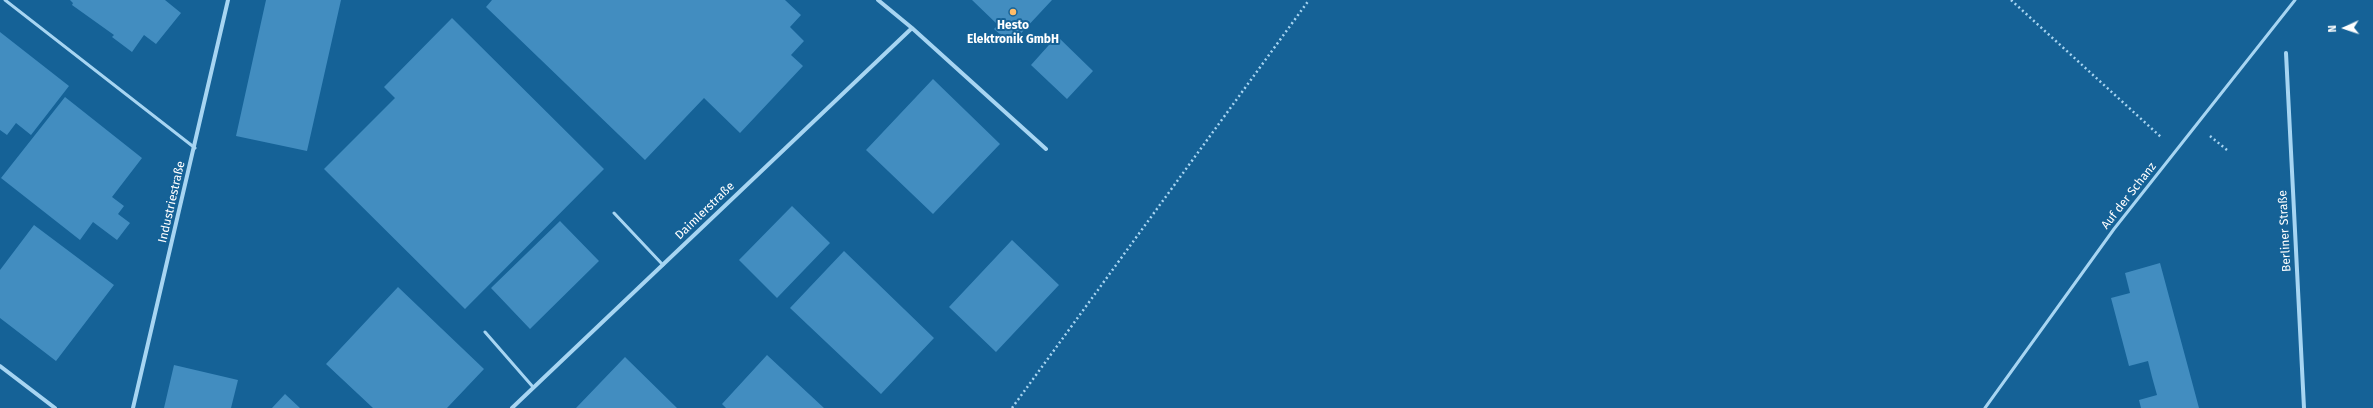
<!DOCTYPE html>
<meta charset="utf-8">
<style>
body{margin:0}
#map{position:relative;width:2373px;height:408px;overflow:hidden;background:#156297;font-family:"Fira Sans",sans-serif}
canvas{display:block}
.north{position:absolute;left:2325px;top:8px;width:40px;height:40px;-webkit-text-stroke:3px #156297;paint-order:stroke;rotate:267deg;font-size:11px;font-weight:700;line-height:16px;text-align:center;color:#fff}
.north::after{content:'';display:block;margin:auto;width:14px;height:18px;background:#fff;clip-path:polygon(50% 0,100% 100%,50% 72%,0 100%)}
</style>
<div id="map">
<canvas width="2373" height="408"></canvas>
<div class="north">N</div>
</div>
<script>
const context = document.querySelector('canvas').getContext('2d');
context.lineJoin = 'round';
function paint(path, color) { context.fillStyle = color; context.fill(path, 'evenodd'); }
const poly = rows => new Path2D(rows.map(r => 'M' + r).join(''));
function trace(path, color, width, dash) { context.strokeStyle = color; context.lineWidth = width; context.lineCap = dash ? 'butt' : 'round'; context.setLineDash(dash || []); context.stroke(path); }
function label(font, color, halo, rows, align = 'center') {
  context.font = font + ' "Fira Sans",sans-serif'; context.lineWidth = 4; context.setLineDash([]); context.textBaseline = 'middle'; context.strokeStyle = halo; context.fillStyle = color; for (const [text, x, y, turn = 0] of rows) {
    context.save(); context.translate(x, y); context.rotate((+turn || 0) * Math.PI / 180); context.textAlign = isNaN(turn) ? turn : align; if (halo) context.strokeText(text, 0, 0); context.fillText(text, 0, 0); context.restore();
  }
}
paint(poly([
 [70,0,165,0,181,13,156,44,144,35,132,52,112,37,114,35,72,5,73,3],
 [266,0,341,0,307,151,236,136],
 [492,0,785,0,801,15,790,27,804,41,791,55,803,66,740,133,704,98,645,160,486,7],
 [972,0,1052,0,1011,44,994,29,998,25],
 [452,18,604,169,465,309,324,169,395,98,384,87],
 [0,32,69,86,31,135,16,123,7,135,0,130],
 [1057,36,1093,71,1067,99,1031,65],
 [933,79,1000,144,933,214,866,150],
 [65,97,142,158,112,197,124,206,118,214,130,223,117,240,93,222,80,240,1,178],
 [792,206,830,243,777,298,739,260],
 [560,221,599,261,530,329,491,288],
 [34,225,114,285,56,361,0,318,0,270],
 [1012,240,1059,285,996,352,949,307],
 [844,251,934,338,881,394,790,308],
 [2160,263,2188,367,2199,408,2141,408,2139,400,2157,395,2152,377,2148,361,2129,366,2111,298,2130,293,2125,273],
 [398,287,484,369,447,408,373,408,326,364],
 [767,355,824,408,726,408,722,404],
 [625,357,677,408,576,408],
 [174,365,238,380,231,408,164,408],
 [285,394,300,408,272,408]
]), '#428dc0');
trace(poly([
 [2011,0,2162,138],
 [2210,136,2227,150],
 [1012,408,1309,0]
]), '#a7d5f2', 2.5, [2, 3]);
trace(poly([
 [5,0,195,148],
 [614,213,663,265],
 [485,332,533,387],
 [1985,408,2114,229,2295,0]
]), '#a7d5f2', 3);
trace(poly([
 [912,28,1046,149],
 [2286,53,2304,408],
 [0,366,55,408],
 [133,408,228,0],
 [512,408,912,28,878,0]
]), '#a7d5f2', 4);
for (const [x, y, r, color] of [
 [1013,12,4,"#ffbc68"]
]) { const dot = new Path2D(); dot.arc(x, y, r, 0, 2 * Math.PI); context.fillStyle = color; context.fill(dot); trace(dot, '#156297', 1.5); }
label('bold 12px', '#fff', '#156297', [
 ["Hesto",1013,26],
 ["Elektronik GmbH",1013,40]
]);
label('12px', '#fff', '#156297', [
 ["Auf der Schanz",2129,196,-52],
 ["Industriestraße",172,202,-77],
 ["Daimlerstraße",705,211,-44],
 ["Berliner Straße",2285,231,-93]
]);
</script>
